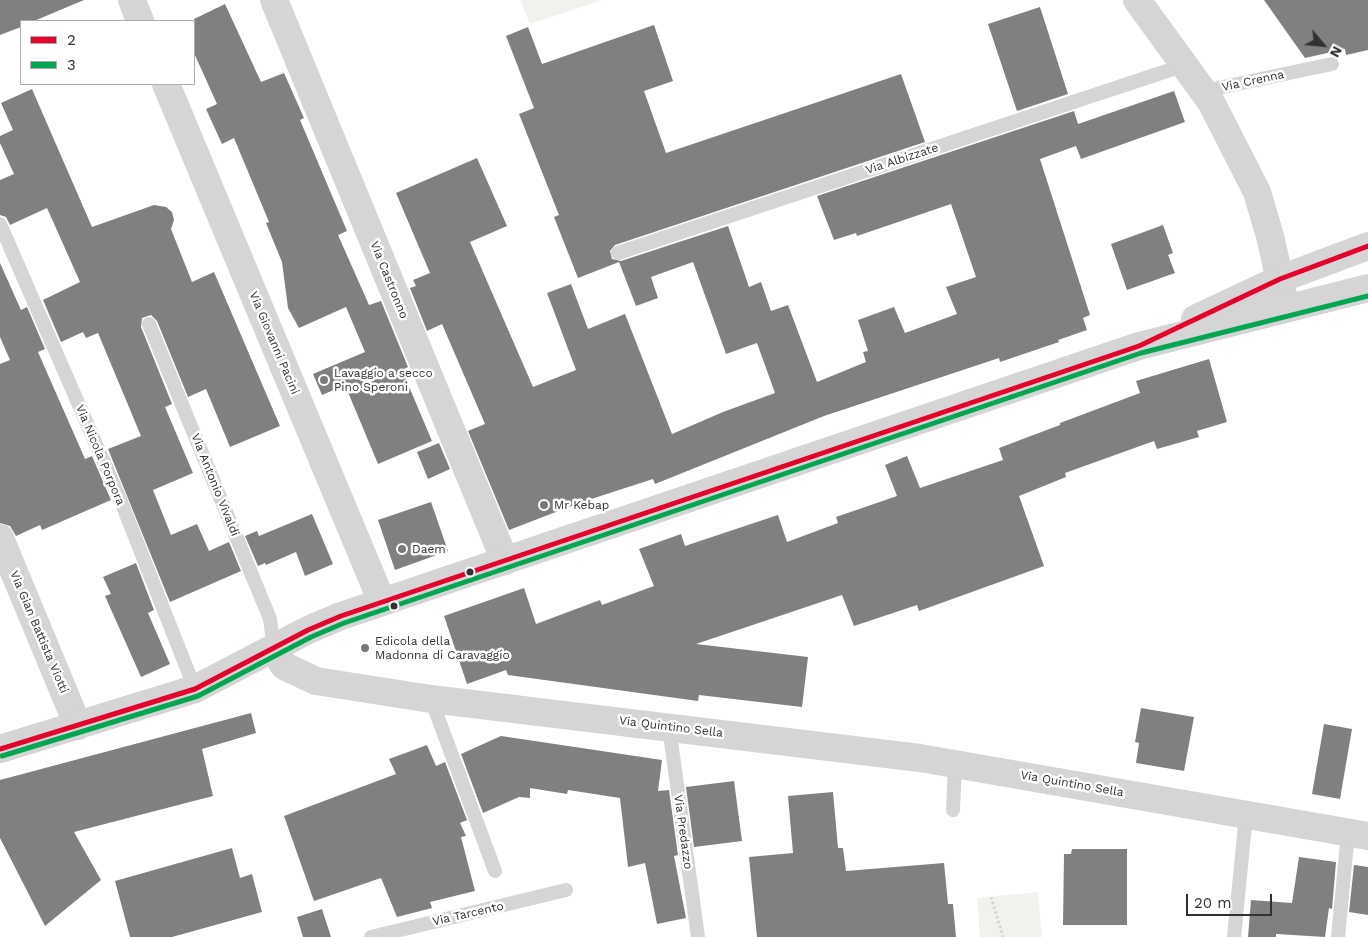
<!DOCTYPE html>
<style>
body{margin:0}
#map{position:relative;width:1368px;height:937px;overflow:hidden;background:#fff;font-family:"Work Sans",sans-serif}
canvas{display:block}
.legend{position:absolute;left:20px;top:20px;width:175px;height:65px;box-sizing:border-box;background:#fff;border:1px solid #adadad;margin:0;padding:6px 9px;list-style:none;font-size:15px;color:#313131}
.legend li{display:flex;align-items:center;gap:10px;height:25px}
.legend b{width:25px;border:1px solid #adadad}
.north{position:absolute;left:1298px;top:20px;width:50px;height:50px;-webkit-text-stroke:4px #fff;paint-order:stroke;rotate:118deg;font-size:14px;font-weight:700;line-height:20px;text-align:center;color:#313131}
.north::after{content:'';display:block;margin:auto;width:18px;height:22px;background:#313131;clip-path:polygon(50% 0,100% 100%,50% 72%,0 100%)}
.scale{position:absolute;left:1186px;top:894px;width:86px;height:22px;box-sizing:border-box;border:2px solid #313131;border-top:0;padding-left:6px;font-size:15px;line-height:18px;white-space:nowrap;color:#313131;-webkit-text-stroke:4px #fff;paint-order:stroke}
</style>
<div id="map">
<canvas width="1368" height="937"></canvas>
<ul class="legend">
<li><b style="height:6px;background:#e4002b"></b>2</li>
<li><b style="height:6px;background:#00a651"></b>3</li>
</ul>
<div class="north">N</div>
<div class="scale">20 m</div>
</div>
<script>
const context = document.querySelector('canvas').getContext('2d');
context.lineJoin = 'round';
function paint(path, color) { context.fillStyle = color; context.fill(path, 'evenodd'); }
const poly = rows => new Path2D(rows.map(r => 'M' + r).join(''));
function trace(path, color, width, dash) { context.strokeStyle = color; context.lineWidth = width; context.lineCap = dash ? 'butt' : 'round'; context.setLineDash(dash || []); context.stroke(path); }
function label(font, color, halo, rows, align = 'center') {
  context.font = font + ' "Work Sans",sans-serif'; context.lineWidth = 5; context.setLineDash([]); context.textBaseline = 'middle'; context.strokeStyle = halo; context.fillStyle = color; for (const [text, x, y, turn = 0] of rows) {
    context.save(); context.translate(x, y); context.rotate((+turn || 0) * Math.PI / 180); context.textAlign = isNaN(turn) ? turn : align; if (halo) context.strokeText(text, 0, 0); context.fillText(text, 0, 0); context.restore();
  }
}
paint(poly([
 [520,0,603,0,530,24],
 [1038,892,1042,937,980,937,977,898]
]), '#f0f3ed');
paint(poly([
 [0,0,84,0,34,21,21,21,21,27,0,35],
 [1264,0,1368,0,1368,50,1346,55,1345,49,1305,58],
 [225,4,261,82,284,73,304,118,300,120,347,231,338,235,369,305,381,301,408,367,402,370,432,441,378,464,345,385,322,395,313,374,365,352,346,307,299,328,288,308,282,262,266,223,269,222,234,138,222,144,206,109,217,104,194,53,194,19],
 [1040,7,1068,94,1017,111,988,24],
 [654,25,673,81,644,91,666,153,901,74,925,142,615,245,610,251,612,259,621,261,728,226,749,287,761,282,771,311,788,305,817,382,866,362,863,352,868,351,858,320,894,307,905,333,957,314,946,287,976,277,951,204,857,236,856,233,834,240,817,196,1074,111,1078,124,1174,91,1185,122,1081,159,1076,146,1040,159,1090,315,1083,318,1087,330,1058,340,1059,342,1000,362,999,358,824,416,655,484,653,479,582,502,509,530,468,431,485,424,442,324,427,331,410,288,416,286,413,280,430,273,396,193,477,158,507,226,470,242,533,387,576,370,547,293,571,284,588,329,625,314,672,434,723,412,775,393,757,343,726,354,693,262,651,277,658,298,636,306,619,262,578,278,554,217,559,215,519,114,534,108,506,36,528,27,542,64],
 [32,89,92,227,154,205,166,207,172,212,174,220,171,229,192,282,214,272,280,426,230,447,206,389,188,397,157,321,151,315,142,318,141,327,172,404,165,407,193,473,153,490,171,535,197,524,209,551,229,542,241,571,170,602,108,449,141,436,98,333,86,338,83,332,61,342,43,300,80,282,47,208,10,225,6,217,0,215,0,180,14,174,0,143,0,136,13,130,1,103],
 [1163,225,1173,253,1168,255,1175,273,1127,290,1111,244],
 [0,263,21,310,27,307,45,349,38,352,85,459,92,456,111,500,42,530,40,525,16,536,10,526,0,523,0,364,10,360,0,337],
 [1209,359,1227,422,1197,431,1199,437,1157,449,1154,441,1065,473,1066,477,1019,496,1044,566,919,611,917,605,854,626,842,595,696,644,808,657,802,707,699,695,698,701,508,675,506,670,467,684,444,616,524,588,536,624,600,600,602,605,654,586,639,549,681,534,685,546,778,515,787,542,838,523,836,517,897,496,885,465,907,456,920,488,1003,460,999,448,1060,425,1060,423,1140,393,1136,381],
 [439,443,450,469,428,479,417,452],
 [431,502,448,551,395,570,378,520],
 [312,514,333,564,305,576,296,552,266,565,265,563,258,566,245,536,257,531,259,536],
 [136,563,154,610,148,613,170,664,141,677,105,596,111,594,103,577],
 [1141,708,1194,717,1184,771,1136,763,1139,743,1135,742],
 [251,713,256,733,202,749,213,796,74,832,101,880,45,926,0,838,0,780],
 [1324,724,1352,729,1340,799,1312,794],
 [501,736,662,760,658,791,669,790,678,855,674,856,686,918,657,924,645,863,628,867,620,798,568,790,567,794,530,788,530,798,519,797,483,813,461,754],
 [427,745,436,766,445,762,467,820,460,823,466,836,461,837,475,891,430,902,432,908,397,917,381,878,314,901,284,816,396,774,389,759],
 [734,781,742,841,694,847,686,787],
 [833,792,838,848,843,848,846,871,944,863,948,904,953,904,956,937,757,937,749,857,793,853,788,796],
 [232,848,240,878,252,874,262,912,172,937,130,937,115,881],
 [1072,849,1127,849,1127,925,1063,925,1064,854,1071,854],
 [1299,857,1336,862,1332,909,1329,908,1325,937,1276,934,1276,937,1248,937,1251,900,1292,903],
 [1354,865,1368,867,1368,915,1349,912],
 [322,909,331,937,303,937,297,917]
]), '#808080');
trace(poly([
 [991,897,1003,937]
]), '#d4d4d4', 3, [2.5, 2.5]);
trace(poly([
 [1204,91,1332,64],
 [0,224,120,499,195,689],
 [618,253,1185,65],
 [149,324,270,619,274,649],
 [431,699,495,871],
 [669,727,698,937],
 [953,810,955,764],
 [371,937,566,890],
 [1234,937,1246,815],
 [1338,937,1348,833]
]), '#d5d5d5', 14);
trace(poly([
 [132,0,140,21],
 [274,0,505,561],
 [1137,0,1211,102,1257,192,1270,236,1286,308],
 [166,84,382,602],
 [0,538,78,726],
 [274,649,284,666,316,681,431,699,920,758,1368,836]
]), '#d5d5d5', 28);
trace(poly([
 [1195,319,1280,279,1368,246],
 [0,749,195,689,308,630,341,616,1139,346,1368,288]
]), '#d5d5d5', 28);
trace(poly([
 [0,749,195,689,308,630,341,616,1139,346,1280,279,1368,246]
]), '#e4002b', 5);
trace(poly([
 [2,756,198,696,311,637,344,623,1141,353,1368,296]
]), '#00a651', 5);
for (const [x, y, r, color] of [
 [324,380,5,"#797979"],
 [544,505,5,"#797979"],
 [402,549,5,"#797979"],
 [470,572,4.5,"#313131"],
 [394,606,4.5,"#313131"],
 [365,648,5,"#797979"]
]) { const dot = new Path2D(); dot.arc(x, y, r, 0, 2 * Math.PI); context.fillStyle = color; context.fill(dot); trace(dot, '#fff', 2); }
label('12px', '#313131', '#fff', [
 ["Via Crenna",1253,81,-12],
 ["Via Albizzate",902,159,-18],
 ["Via Castronno",389,280,68],
 ["Via Giovanni Pacini",274,343,67],
 ["Via Nicola Porpora",100,455,67],
 ["Via Antonio Vivaldi",215,485,68],
 ["Via Gian Battista Viotti",39,632,67],
 ["Via Quintino Sella",671,727,7],
 ["Via Quintino Sella",1072,784,10],
 ["Via Predazzo",683,832,82],
 ["Via Tarcento",468,914,-13]
]);
label('12px', '#313131', '#fff', [
 ["Lavaggio a secco",334,373],
 ["Pino Speroni",334,387],
 ["Mr Kebap",554,505],
 ["Daem",412,549],
 ["Edicola della",375,641],
 ["Madonna di Caravaggio",375,655]
], 'left');
</script>
